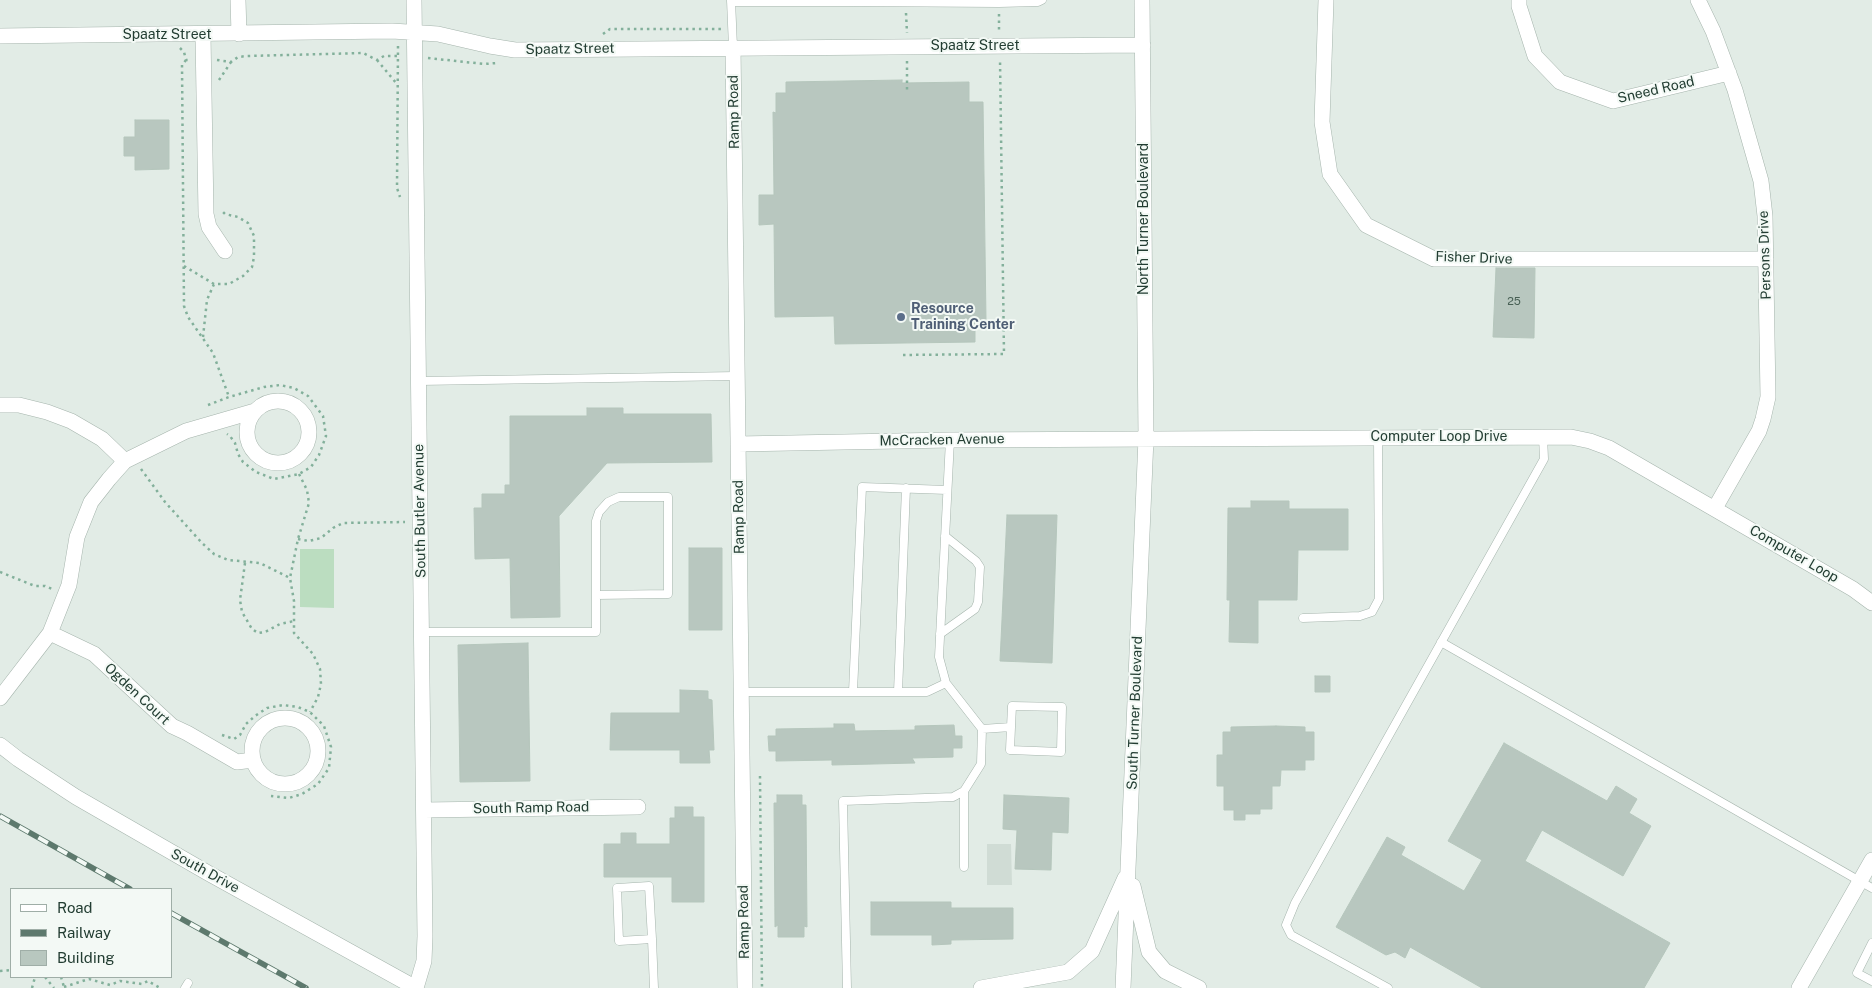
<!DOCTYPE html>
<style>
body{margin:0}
#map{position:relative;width:1872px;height:988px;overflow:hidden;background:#e2ece6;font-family:"Public Sans",sans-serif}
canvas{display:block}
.legend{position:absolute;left:10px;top:888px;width:162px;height:90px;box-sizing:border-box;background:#f3f9f5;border:1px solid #9faea7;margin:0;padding:6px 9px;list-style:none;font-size:15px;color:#223d32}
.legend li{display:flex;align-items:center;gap:10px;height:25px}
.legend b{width:25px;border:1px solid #9faea7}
</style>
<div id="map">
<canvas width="1872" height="988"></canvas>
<ul class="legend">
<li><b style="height:6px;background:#fff"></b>Road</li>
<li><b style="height:6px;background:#5d796d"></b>Railway</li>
<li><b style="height:14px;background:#b8c7bf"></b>Building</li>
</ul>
</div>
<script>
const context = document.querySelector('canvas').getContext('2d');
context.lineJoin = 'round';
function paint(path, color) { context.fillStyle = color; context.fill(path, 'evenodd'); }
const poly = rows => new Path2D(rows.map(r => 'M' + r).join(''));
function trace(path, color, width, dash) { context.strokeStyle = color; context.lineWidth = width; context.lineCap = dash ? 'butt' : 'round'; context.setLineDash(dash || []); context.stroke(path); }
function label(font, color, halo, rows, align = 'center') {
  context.font = font + ' "Public Sans",sans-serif'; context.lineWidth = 4; context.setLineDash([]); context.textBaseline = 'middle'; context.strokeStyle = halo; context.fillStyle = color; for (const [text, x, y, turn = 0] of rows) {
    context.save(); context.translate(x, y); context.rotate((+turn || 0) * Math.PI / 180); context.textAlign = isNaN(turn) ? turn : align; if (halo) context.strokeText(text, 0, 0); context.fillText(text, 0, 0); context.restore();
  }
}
paint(poly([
 [987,844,1011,844,1012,885,987,885]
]), '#d0dcd5');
paint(poly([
 [300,549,334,549,334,608,300,607]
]), '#bbddc0');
const building = poly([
 [902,80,902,83,969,82,969,102,983,102,986,321,975,321,975,342,835,344,834,316,775,317,774,224,759,225,759,195,774,195,773,112,776,113,776,93,786,93,786,82,902,80],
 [135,120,169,120,169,169,135,170,135,156,124,156,124,137,135,137,135,120],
 [1496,268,1535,268,1534,338,1493,337,1496,268],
 [587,408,623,408,623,414,711,414,712,462,607,463,559,516,560,617,511,618,510,558,475,559,474,508,482,508,482,494,505,494,505,485,510,485,510,416,587,416,587,408],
 [1251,501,1289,501,1289,509,1348,509,1348,550,1298,550,1297,600,1258,600,1258,643,1229,642,1230,600,1227,600,1228,508,1251,508,1251,501],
 [1007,515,1057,515,1052,663,1000,661,1007,515],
 [689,548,722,548,722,630,689,630,689,548],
 [528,643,530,781,460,782,458,645,528,643],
 [1315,676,1330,676,1330,692,1315,692,1315,676],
 [680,690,708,691,708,699,712,700,714,750,709,750,710,763,680,763,680,750,610,750,611,713,680,713,680,690],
 [834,724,854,724,855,731,915,730,915,726,954,725,955,736,962,736,962,748,953,748,953,757,912,758,915,763,832,765,832,760,776,761,776,751,769,751,768,736,776,736,776,729,834,728,834,724],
 [1276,726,1305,727,1305,732,1314,732,1314,760,1305,760,1305,770,1281,770,1280,786,1272,786,1272,809,1260,809,1260,814,1245,814,1245,820,1234,820,1234,810,1224,810,1224,786,1217,786,1217,755,1223,755,1223,732,1231,732,1231,727,1276,726],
 [1504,743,1607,801,1616,786,1637,799,1629,813,1651,826,1623,876,1542,830,1525,861,1670,943,1644,988,1482,988,1410,947,1405,958,1395,952,1386,955,1336,927,1387,837,1405,847,1401,855,1464,891,1482,860,1448,841,1504,743],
 [777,795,802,795,802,805,806,805,807,927,804,926,804,937,778,937,778,925,775,927,774,803,777,803,777,795],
 [1004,795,1069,798,1068,833,1052,832,1051,870,1015,869,1017,830,1003,829,1004,795],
 [675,807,693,807,693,817,704,817,704,902,672,902,672,877,604,877,604,844,621,844,621,833,636,833,636,844,670,844,670,818,675,818,675,807],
 [871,902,951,902,951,908,1013,908,1013,939,951,940,951,944,932,945,932,935,871,935,871,902]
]);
paint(building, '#b8c7bf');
trace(building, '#b5c6bc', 1);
const lane = poly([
 [731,0,733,47],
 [731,2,849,2,849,0],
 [849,2,999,3,1038,2,1042,0],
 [419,381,737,376],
 [1303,618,1360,616,1372,612,1379,599,1378,437],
 [422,632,596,632,596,521,599,512,608,502,619,497,668,497,668,594,596,595],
 [940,634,975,609,978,602,980,567,976,561,945,536],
 [1441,642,1872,888],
 [741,692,927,692,946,683],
 [853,692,862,487,947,490],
 [898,692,906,488],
 [982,729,1011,727,1010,750,1061,752,1062,707,1012,706,1011,727],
 [964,791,964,867],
 [652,939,619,941,617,888,649,886,652,939,654,988],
 [1872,943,1857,973,1872,981],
 [185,988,188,983],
 [847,988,843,801,953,797,964,791,981,764,982,729,946,683,939,657,950,440],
 [1388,988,1291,935,1286,925,1295,903,1544,459,1543,436]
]);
const street = poly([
 [238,0,239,34],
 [414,0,425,936,424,961,416,988],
 [1326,0,1322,122,1330,174,1366,225,1434,259,1766,259],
 [1519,0,1519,6,1535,56,1560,82,1613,101,1729,73],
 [1698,0,1713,31,1735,90,1761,181,1765,216,1768,397,1763,419,1759,431,1715,508],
 [203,35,206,214,209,227,225,251],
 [0,36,392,31,438,34,490,46,515,50,1143,45],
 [733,47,745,988],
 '247 432a31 31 0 1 1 62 0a31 31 0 1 1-62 0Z',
 [0,405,19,405,47,412,71,421,102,439,125,461],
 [738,444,950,440,1571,437,1590,441,1609,448,1853,589,1872,603],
 [50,633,94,654,172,726,187,733,237,762,253,760],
 [0,698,50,633,69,585,77,537,91,502,109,479,125,461,186,431,255,411],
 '252 751a33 33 0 1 1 66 0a33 33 0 1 1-66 0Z',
 [0,745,18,759,76,797,208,873,416,988],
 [424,810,638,807],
 [1133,886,1149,952,1165,971,1199,988],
 [981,988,1068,972,1092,951,1125,878],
 [1123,988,1146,438,1142,0],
 [1799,988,1872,860]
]);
trace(lane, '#a5b4ac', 9);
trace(street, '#a5b4ac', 16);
trace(poly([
 [906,13,907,33],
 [999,14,999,31],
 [603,34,610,29,721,29],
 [398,46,397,188,400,197],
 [180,48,184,52,186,60,189,60],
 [428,58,484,64,497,63],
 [186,60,182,65,184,306,188,317,213,353,229,397],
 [217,60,231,62,238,57,247,56,363,53,377,60,384,56,397,56],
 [377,60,397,84],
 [907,61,907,92],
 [219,80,231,62],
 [184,266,214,284,229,284,243,276,252,267,254,257,254,236,248,223,238,217,225,214,221,210],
 [203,337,207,300,214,284],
 [903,355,1004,354,1000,59],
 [208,405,229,397,264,387,280,385,294,388,308,396,323,416,326,436,319,455,311,467,299,474,274,479,256,472,243,462,238,454,235,443,230,436,227,434],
 [141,469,165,502,202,543,214,554,228,560,260,563,290,578],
 [299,474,307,490,309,503,298,539,290,578,294,601,294,633,313,654,320,669,321,684,318,697,310,712],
 [298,539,309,541,321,538,333,528,343,523,405,522],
 [245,563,240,600,242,612,252,629,258,633,265,632,280,624,294,621],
 [0,572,35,586,45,586,52,589],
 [222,735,234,739,240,735,246,724,255,716,267,708,283,705,298,707,310,712,324,726,331,747,329,768,318,784,302,794,289,798,271,796],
 [760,776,762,988],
 [0,971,11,970],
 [45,977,54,988],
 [61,977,64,987],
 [64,987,89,979,110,985,120,981,142,984,148,981,160,988],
 [32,988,35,977]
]), '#83b09b', 2.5, [2.5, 4]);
trace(lane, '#fff', 8);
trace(street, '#fff', 15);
const rail = poly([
 [0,816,130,889],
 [171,913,306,988]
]);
trace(rail, '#5d796d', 5.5);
trace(rail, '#f3f9f5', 4, [11]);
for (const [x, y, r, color] of [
 [901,317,5,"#5c6f8a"]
]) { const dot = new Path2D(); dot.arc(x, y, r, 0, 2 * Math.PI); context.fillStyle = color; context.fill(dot); trace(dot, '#f3f9f5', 2); }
label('11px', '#486055', null, [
 ["25",1514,302]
]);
label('14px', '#223d32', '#f3f9f5', [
 ["Spaatz Street",167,35],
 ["Spaatz Street",975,46],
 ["Spaatz Street",570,49,-1],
 ["Sneed Road",1656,90,-13],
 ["Ramp Road",734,112,-91],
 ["North Turner Boulevard",1144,219,-90],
 ["Persons Drive",1765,255,-92],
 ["Fisher Drive",1474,258,2],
 ["Computer Loop Drive",1439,437],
 ["McCracken Avenue",942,440,-1],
 ["South Butler Avenue",420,511,-91],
 ["Ramp Road",739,517,-91],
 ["Computer Loop",1794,554,30],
 ["Ogden Court",137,694,43],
 ["South Turner Boulevard",1135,713,-88],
 ["South Ramp Road",531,808,-1],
 ["South Drive",205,871,29],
 ["Ramp Road",744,922,-91]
]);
label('bold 14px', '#4e5e75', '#f3f9f5', [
 ["Resource",911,309],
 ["Training Center",911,325]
], 'left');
</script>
